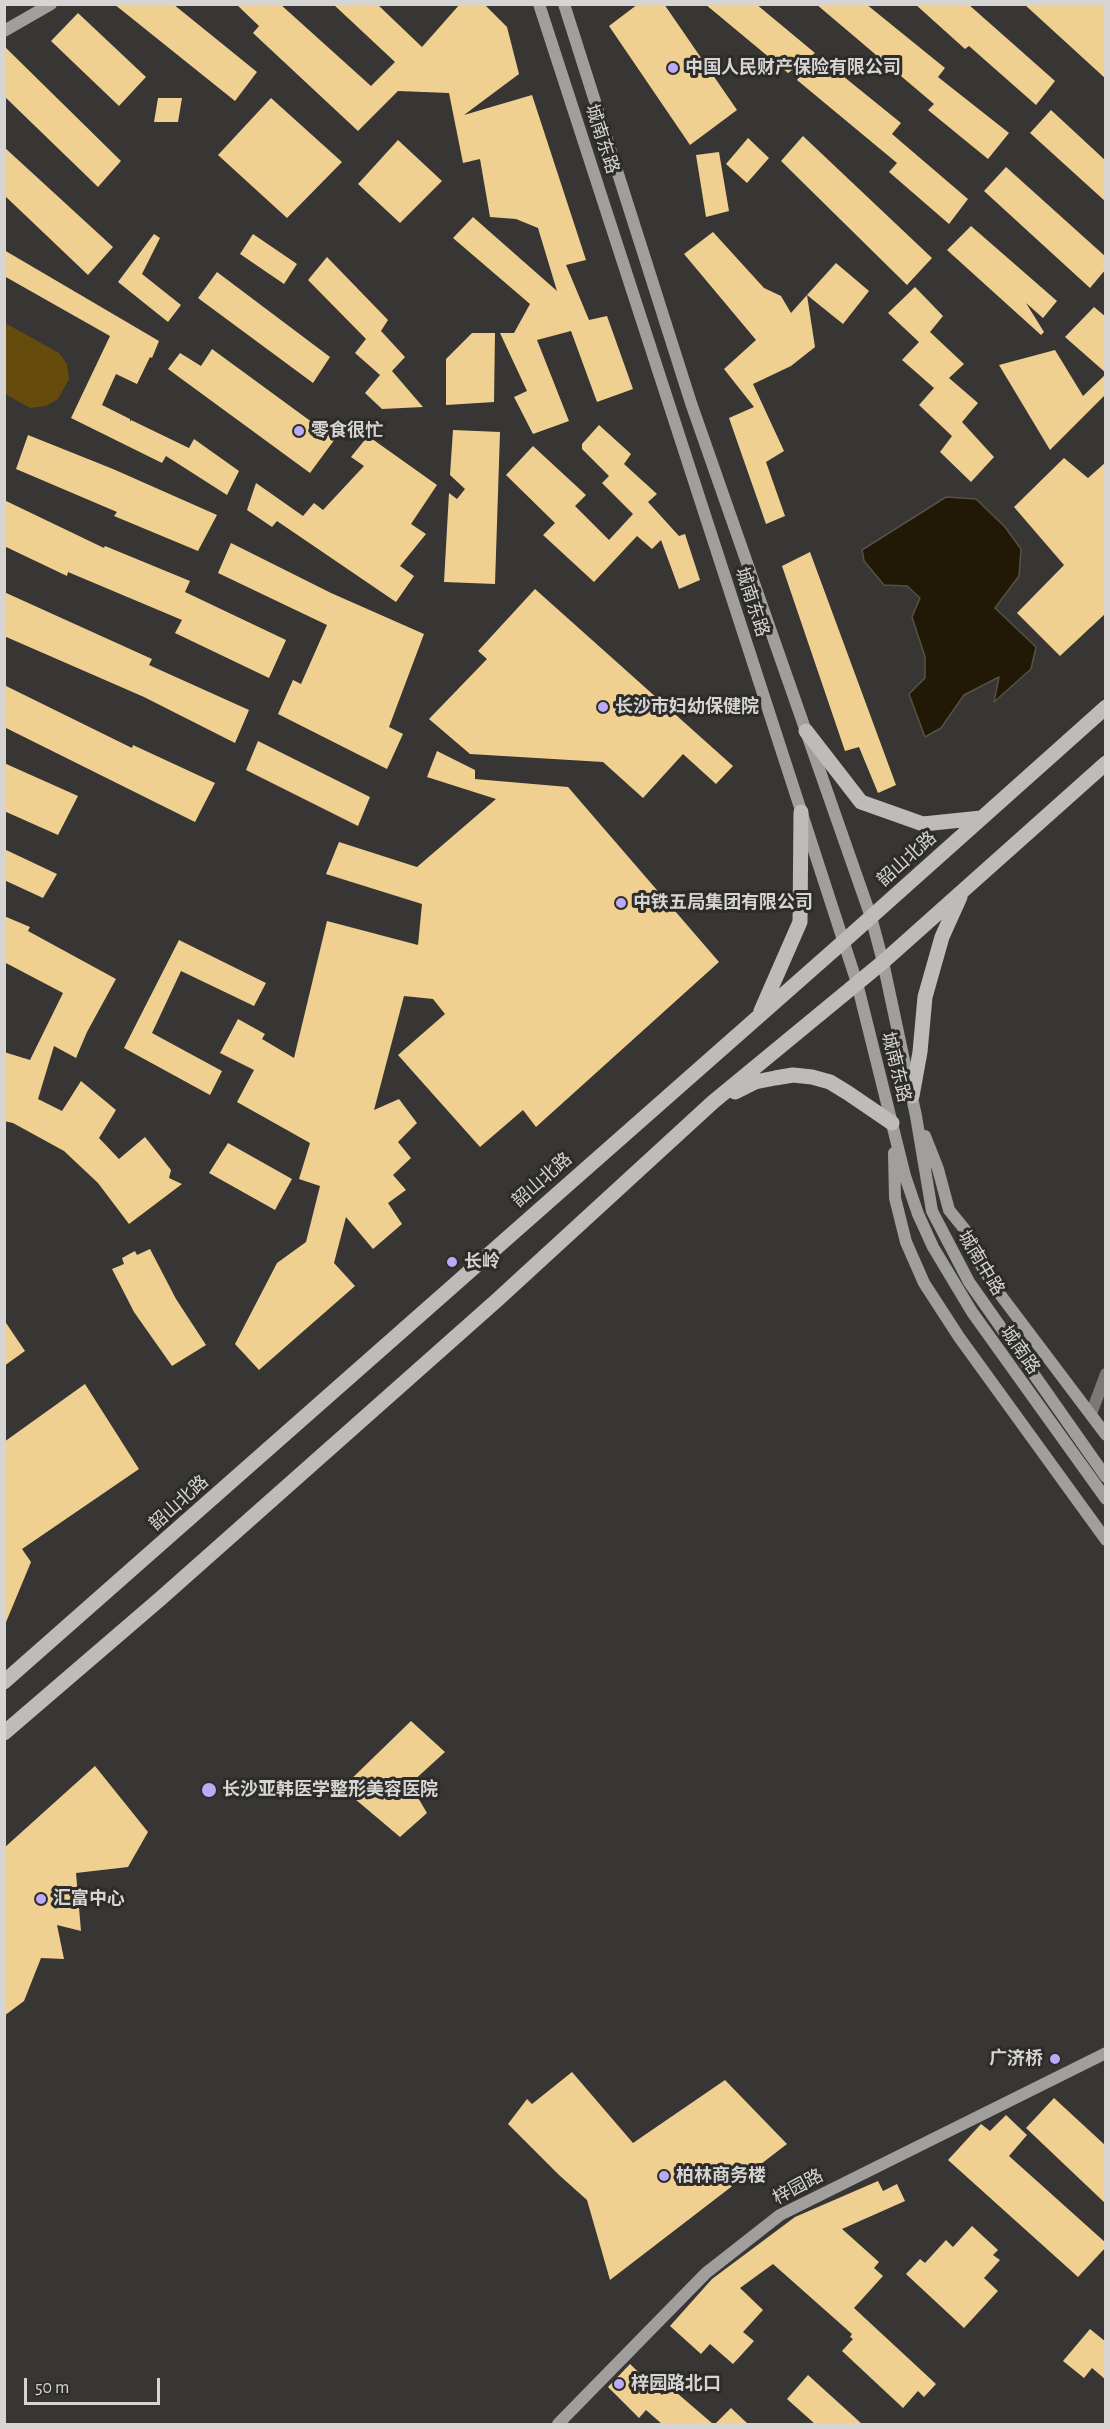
<!DOCTYPE html>
<meta charset="utf-8">
<style>
body{margin:0}
#map{position:relative;width:1110px;height:2429px;overflow:hidden;background:#373634;font-family:"Alegreya Sans",sans-serif}
canvas{display:block}
.frame{position:absolute;inset:0;border:6px solid #d6d5d4;pointer-events:none}
.scale{position:absolute;left:24px;top:2378px;width:136px;height:27px;box-sizing:border-box;border:3px solid #d6d5d4;border-top:0;padding-left:8px;font-size:18px;line-height:21px;white-space:nowrap;color:#d6d5d4;-webkit-text-stroke:4px #2d2c2a;paint-order:stroke}
</style>
<div id="map">
<canvas width="1110" height="2429"></canvas>
<div class="frame"></div>
<div class="scale">50 m</div>
</div>
<script>
const context = document.querySelector('canvas').getContext('2d');
context.lineJoin = 'round';
function paint(path, color) { context.fillStyle = color; context.fill(path, 'evenodd'); }
const poly = rows => new Path2D(rows.map(r => 'M' + r).join(''));
function trace(path, color, width, dash) { context.strokeStyle = color; context.lineWidth = width; context.lineCap = dash ? 'butt' : 'round'; context.setLineDash(dash || []); context.stroke(path); }
function label(font, color, halo, rows, align = 'center') {
  context.font = font + ' "Alegreya Sans","Noto Sans SC",sans-serif'; context.lineWidth = 6; context.setLineDash([]); context.textBaseline = 'middle'; context.strokeStyle = halo; context.fillStyle = color; for (const [text, x, y, turn = 0] of rows) {
    context.save(); context.translate(x, y); context.rotate((+turn || 0) * Math.PI / 180); context.textAlign = isNaN(turn) ? turn : align; if (halo) context.strokeText(text, 0, 0); context.fillText(text, 0, 0); context.restore();
  }
}
paint(poly([
 [5,323,59,353,67,364,69,379,58,399,46,406,30,408,5,394]
]), '#654b0c');
const water = poly([
 [946,497,976,499,1005,527,1021,549,1019,576,995,608,1036,647,1031,669,994,702,999,677,964,695,941,728,925,737,909,694,925,678,925,657,912,617,920,598,907,586,884,585,864,561,862,550,946,497]
]);
paint(water, '#211805');
trace(water, '#575143', 1.5);
paint(poly([
 [114,4,173,4,257,72,235,101],
 [236,4,280,4,371,86,395,62,333,4,377,4,422,47,460,4,484,4,507,27,519,74,464,115,532,95,586,260,566,265,589,320,607,316,633,389,597,402,571,331,537,340,569,421,533,434,514,397,527,391,500,333,514,333,530,304,453,238,473,217,557,291,538,228,516,219,490,217,480,159,463,163,449,93,398,91,358,131,253,33,259,26],
 [638,4,664,4,737,110,690,145,609,26],
 [705,4,756,4,815,53,788,73],
 [816,4,866,4,945,68,938,77,1009,133,988,159,928,110,934,104],
 [915,4,968,4,1055,81,1036,105,969,46,965,49],
 [1024,4,1106,4,1106,79],
 [78,13,146,77,119,106,51,41],
 [4,46,121,161,98,187,4,96],
 [817,55,901,123,892,134,968,199,949,224,889,172,897,163,797,80],
 [158,98,182,98,178,122,154,122],
 [271,98,342,162,287,218,218,155],
 [1051,110,1106,161,1106,202,1030,133],
 [803,136,932,258,907,285,781,161],
 [748,138,769,158,747,183,726,164],
 [398,140,442,181,400,223,358,184],
 [4,147,113,247,88,275,4,195],
 [719,152,729,211,706,217,696,155],
 [1006,167,1106,257,1106,269,1090,288,984,191],
 [971,226,1057,301,1043,318,1026,303,1044,332,1041,335,947,250],
 [713,232,764,288,781,296,791,313,807,295,815,347,791,366,753,384,784,451,766,462,785,516,766,524,729,418,754,407,724,369,756,340,684,254],
 [154,234,160,238,142,274,181,305,168,322,118,282],
 [253,234,297,264,284,284,240,254],
 [4,250,159,341,152,358,150,357,137,384,116,374,102,405,130,419,130,422,131,420,189,448,194,439,239,471,227,495,166,456,162,463,71,418,110,336,4,276],
 [327,257,388,320,381,331,405,357,392,371,423,407,382,409,365,393,380,375,355,353,366,339,308,280],
 [836,263,869,291,843,324,807,295],
 [217,272,330,357,313,383,198,298],
 [915,287,943,316,930,332,964,364,949,378,978,403,962,422,994,457,971,482,940,452,952,436,919,405,934,388,902,360,919,342,888,313],
 [1094,307,1106,317,1106,373,1065,337],
 [472,333,495,333,494,402,446,405,446,359],
 [212,349,335,439,310,473,168,369,180,353,201,366],
 [1055,350,1083,396,1106,374,1106,394,1050,450,999,365],
 [599,425,631,454,624,464,657,494,648,502,679,536,685,534,700,580,679,589,661,540,652,549,637,536,594,582,543,535,555,523,506,475,533,446,586,495,575,506,609,540,633,514,602,483,609,476,582,449,582,444],
 [453,430,500,432,495,584,444,582,449,493,457,499,465,489,450,475],
 [28,435,113,469,217,515,198,551,114,516,117,512,16,469],
 [368,436,437,485,411,524,426,534,400,566,414,576,396,602,277,521,272,527,247,510,256,483,303,516,314,503,323,510,364,466,351,457],
 [1064,458,1088,478,1106,462,1106,613,1060,656,1017,613,1064,565,1014,507],
 [4,500,104,548,105,546,190,581,185,592,286,640,269,678,175,633,182,620,68,572,67,576,4,546],
 [231,543,331,593,424,634,389,727,403,734,387,769,278,714,293,680,301,684,327,625,218,573],
 [810,552,896,785,878,793,859,747,845,751,782,566],
 [535,589,733,766,716,784,683,754,643,798,603,762,470,754,429,719,487,659,478,651],
 [4,592,152,659,149,665,249,710,235,743,144,697,4,636],
 [4,685,132,748,133,745,215,783,195,822,4,727],
 [258,741,370,797,358,826,246,770],
 [437,751,475,770,475,779,568,787,719,962,536,1127,523,1110,480,1147,398,1055,445,1014,433,999,404,996,374,1110,399,1099,417,1123,398,1142,411,1158,393,1175,406,1190,388,1203,402,1224,373,1249,346,1217,334,1263,355,1286,259,1370,235,1344,277,1263,306,1242,320,1186,299,1179,310,1143,237,1102,254,1070,220,1053,238,1019,265,1034,262,1039,294,1058,327,921,418,945,422,904,326,874,339,842,417,867,496,799,427,777],
 [4,763,78,796,58,835,4,811],
 [4,849,57,874,43,898,4,880],
 [4,916,30,927,28,931,116,979,87,1032,76,1058,54,1046,38,1099,62,1111,81,1081,116,1110,99,1138,119,1159,145,1137,171,1170,169,1178,182,1184,129,1224,98,1183,64,1151,13,1123,4,1121,4,1052,30,1060,63,993,4,962],
 [179,940,266,983,254,1006,181,971,152,1033,222,1071,210,1095,124,1048],
 [228,1143,292,1179,275,1210,209,1173],
 [150,1249,176,1299,206,1345,172,1366,134,1312,112,1269,124,1264,122,1258,135,1251,137,1255],
 [4,1320,25,1351,4,1366],
 [85,1384,139,1469,22,1549,31,1562,4,1627,4,1442],
 [411,1721,445,1752,410,1784,427,1813,400,1837,342,1788],
 [95,1766,148,1832,128,1867,76,1873,81,1931,57,1925,64,1959,41,1958,24,2001,4,2016,4,1848],
 [572,2072,633,2143,725,2080,787,2144,610,2280,587,2200,559,2175,508,2124,527,2099,532,2104],
 [1054,2098,1106,2146,1106,2204,1026,2128],
 [1006,2115,1027,2135,1009,2156,1106,2243,1106,2247,1078,2277,948,2160,981,2124,990,2131],
 [878,2181,883,2191,897,2184,905,2201,842,2229,879,2262,874,2268,883,2276,854,2308,936,2384,924,2397,918,2391,903,2408,842,2351,853,2339,850,2337,852,2334,773,2264,740,2288,763,2310,743,2332,754,2341,733,2364,710,2344,701,2354,670,2326,712,2279,795,2217],
 [972,2226,998,2250,993,2255,1000,2260,984,2278,998,2291,964,2328,906,2274,920,2259,925,2263,946,2240,953,2247],
 [1090,2329,1106,2342,1106,2380,1092,2368,1084,2378,1063,2361],
 [630,2364,662,2395,670,2387,713,2424,662,2424,646,2410,639,2418,608,2387],
 [808,2375,862,2424,815,2424,787,2399],
 [731,2408,748,2424,715,2424]
]), '#f0d090');
trace(poly([
 [1091,1414,1106,1374]
]), '#7a7978', 12);
trace(poly([
 [539,4,857,983,905,1176,918,1214,933,1247,972,1312,1106,1499],
 [564,4,691,403,871,917,883,962,916,1116,932,1211,969,1282,1106,1477],
 [4,31,51,4],
 [925,1136,938,1169,949,1210,966,1231,979,1262,996,1289,1106,1435],
 [894,1153,895,1198,906,1242,924,1283,959,1337,1106,1540],
 [558,2424,706,2273,780,2215,1106,2053]
]), '#a09f9d', 12);
trace(poly([
 [806,731,861,802,923,824,981,818],
 [761,1011,800,922,801,812],
 [735,1092,755,1082,775,1078,793,1075,812,1077,830,1082,848,1093,892,1123],
 [912,1096,920,1052,925,997,942,937,960,897],
 [4,1682,843,942,1106,707],
 [4,1733,160,1599,496,1301,713,1102,883,962,1106,763]
]), '#bdbcb9', 15);
for (const [x, y, r, color] of [
 [673,68,6,"#bbaaf6"],
 [299,431,6,"#bbaaf6"],
 [603,707,6,"#bbaaf6"],
 [621,903,6,"#bbaaf6"],
 [452,1262,6,"#bbaaf6"],
 [209,1790,8,"#bbaaf6"],
 [41,1899,6,"#bbaaf6"],
 [1055,2059,6,"#bbaaf6"],
 [664,2176,6,"#bbaaf6"],
 [619,2384,6,"#bbaaf6"]
]) { const dot = new Path2D(); dot.arc(x, y, r, 0, 2 * Math.PI); context.fillStyle = color; context.fill(dot); trace(dot, '#2d2c2a', 2); }
label('bold 18px', '#d6d5d4', '#2d2c2a', [
 ["中国人民财产保险有限公司",685,68],
 ["零食很忙",311,431],
 ["长沙市妇幼保健院",615,707],
 ["中铁五局集团有限公司",633,903],
 ["长岭",464,1262],
 ["长沙亚韩医学整形美容医院",222,1790],
 ["汇富中心",53,1899],
 ["广济桥",1043,2059,"right"],
 ["柏林商务楼",676,2176],
 ["梓园路北口",631,2384]
], 'left');
label('18px', '#d6d5d4', '#2d2c2a', [
 ["城南东路",602,139,72],
 ["城南东路",752,602,72],
 ["韶山北路",907,859,-42],
 ["城南东路",896,1067,76],
 ["韶山北路",542,1180,-41],
 ["城南中路",981,1263,59],
 ["城南路",1020,1350,55],
 ["韶山北路",179,1503,-42],
 ["梓园路",798,2187,-28]
]);
</script>
